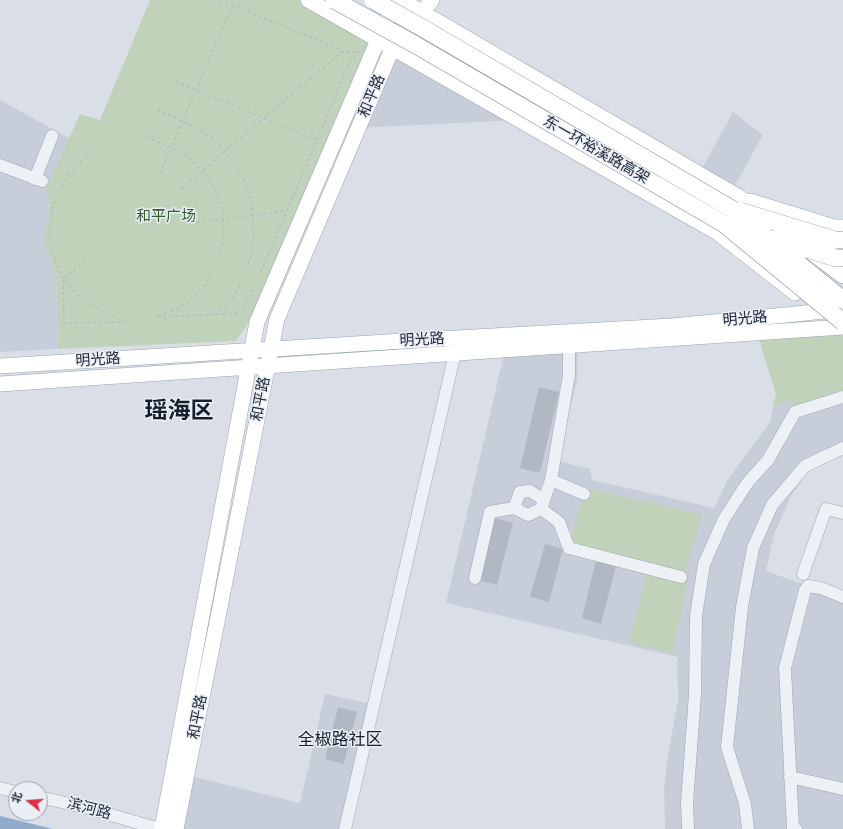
<!DOCTYPE html>
<meta charset="utf-8">
<style>
body{margin:0}
#map{position:relative;width:843px;height:829px;overflow:hidden;background:#dadfe7;font-family:Karla,"Noto Sans SC",sans-serif}
canvas{display:block}
.north{position:absolute;left:8px;top:781px;width:40px;height:40px;box-sizing:border-box;background:#eaeef5;border:1px solid #9aa0ac;border-radius:50%;rotate:287deg;font-size:11px;font-weight:700;line-height:16px;text-align:center;color:#232c3e}
.north::after{content:'';display:block;margin:auto;width:14px;height:18px;background:#db3046;clip-path:polygon(50% 0,100% 100%,50% 72%,0 100%)}
</style>
<div id="map">
<canvas width="843" height="829"></canvas>
<div class="north">北</div>
</div>
<script>
const context = document.querySelector('canvas').getContext('2d');
context.lineJoin = 'round';
function paint(path, color) { context.fillStyle = color; context.fill(path, 'evenodd'); }
const poly = rows => new Path2D(rows.map(r => 'M' + r).join(''));
function trace(path, color, width, dash) { context.strokeStyle = color; context.lineWidth = width; context.lineCap = dash ? 'butt' : 'round'; context.setLineDash(dash || []); context.stroke(path); }
function label(font, color, halo, rows, align = 'center') {
  context.font = font + ' Karla,"Noto Sans SC",sans-serif'; context.lineWidth = 3; context.setLineDash([]); context.textBaseline = 'middle'; context.strokeStyle = halo; context.fillStyle = color; for (const [text, x, y, turn = 0] of rows) {
    context.save(); context.translate(x, y); context.rotate((+turn || 0) * Math.PI / 180); context.textAlign = isNaN(turn) ? turn : align; if (halo) context.strokeText(text, 0, 0); context.fillText(text, 0, 0); context.restore();
  }
}
paint(poly([
 [394,49,518,120,359,128],
 [0,100,69,138,47,189,50,204,44,242,56,275,58,349,0,352],
 [733,112,763,135,731,193,699,174],
 [578,345,577,380,558,461,590,469,592,480,714,508,727,481,770,422,773,407,790,399,795,412,843,397,843,448,815,461,791,496,774,535,766,571,808,586,843,597,843,829,665,829,664,787,669,750,678,700,677,657,446,603,505,350],
 [325,694,373,704,345,829,176,829,187,775,300,803]
]), '#c8ced9');
paint(poly([
 [150,0,308,0,378,40,368,46,247,325,236,341,58,349,56,275,44,242,50,204,46,189,80,114,100,120],
 [837,327,843,336,843,397,795,412,790,399,773,407,776,394,757,333],
 [585,488,702,514,685,574,569,548],
 [648,569,688,578,672,654,629,641]
]), '#c0d2ba');
paint(poly([
 [0,816,53,829,0,829]
]), '#91accb');
paint(poly([
 [539,387,559,392,540,473,520,468],
 [491,517,513,523,497,585,477,580],
 [545,544,563,549,549,602,530,597],
 [596,560,616,566,601,624,582,618],
 [338,707,357,712,344,764,325,759]
]), '#b1b8c4');
const minor = poly([
 [0,165,42,181],
 [35,179,52,136],
 [569,346,569,375,551,480,541,509,559,522,569,548,681,577],
 [551,480,584,494],
 [514,508,528,515,541,509],
 [803,574,826,509,843,513],
 [475,578,490,512,514,508,520,492,530,491,544,500],
 [790,777,843,789],
 [0,788,16,792],
 [40,797,87,808,160,829],
 [345,829,455,353],
 [688,829,687,803,695,694,696,616,704,564,724,519,748,482,768,460,795,412,843,397],
 [748,829,745,804,727,747,742,607,753,548,772,505,805,466,843,448],
 [796,829,793,828,785,668,805,590,808,586,821,588,843,597]
]);
const major = poly([
 [308,0,718,233,795,293],
 [401,0,739,197,764,216],
 [750,201,834,227,843,227],
 [812,253,843,276],
 [0,366,403,341,672,326,796,314,843,309],
 [0,384,843,327],
 [162,829,257,322,387,19,402,0],
 [176,829,277,319,389,56,432,0]
]);
trace(minor, '#9fa6b1', 13);
trace(major, '#98a3b4', 16);
trace(poly([
 [220,0,339,49,342,52],
 [170,79,316,140],
 [157,110,182,121,200,130,216,142,225,152,237,168,246,184,251,200,253,215,254,235,252,252,248,266],
 [146,137,171,147,187,156,203,171,215,189,222,205,223,219,224,237,220,256],
 [160,173,233,5],
 [62,186,70,174,82,161,100,147],
 [181,189,342,52,359,52],
 [55,201,53,205,50,222,50,239,54,258,63,278,79,296,102,311,126,322],
 [197,222,286,211],
 [86,262,63,278,64,323,124,322],
 [261,272,351,59,359,51],
 [215,315,226,306,236,293,241,281],
 [159,316,179,308,194,297,205,285,213,270],
 [157,317,242,313,254,286]
]), '#b8bdc5', 1.5, [3, 3]);
trace(minor, '#edf0f5', 12);
trace(major, '#fff', 15);
const highwayBridge = poly([
 [334,0,414,44,724,224,843,322],
 [373,0,421,27,732,209,843,300],
 [740,211,835,240,843,240],
 [774,239,836,258,843,258]
]);
trace(highwayBridge, '#808c9f', 18, []);
trace(highwayBridge, '#fff', 17);
label('15px', '#232c3e', '#eaeef5', [
 ["和平路",372,96,-67],
 ["东一环裕溪路高架",596,150,30],
 ["明光路",745,319,-5],
 ["明光路",422,340,-3],
 ["明光路",98,360,-4],
 ["和平路",261,399,-79],
 ["和平路",198,717,-79],
 ["滨河路",89,809,15]
]);
label('15px', '#365b2f', '#eaeef5', [
 ["和平广场",166,217]
]);
label('17px', '#161e2e', '#eaeef5', [
 ["全椒路社区",340,740]
]);
label('bold 23px', '#161e2e', '#eaeef5', [
 ["瑶海区",179,411]
]);
</script>
